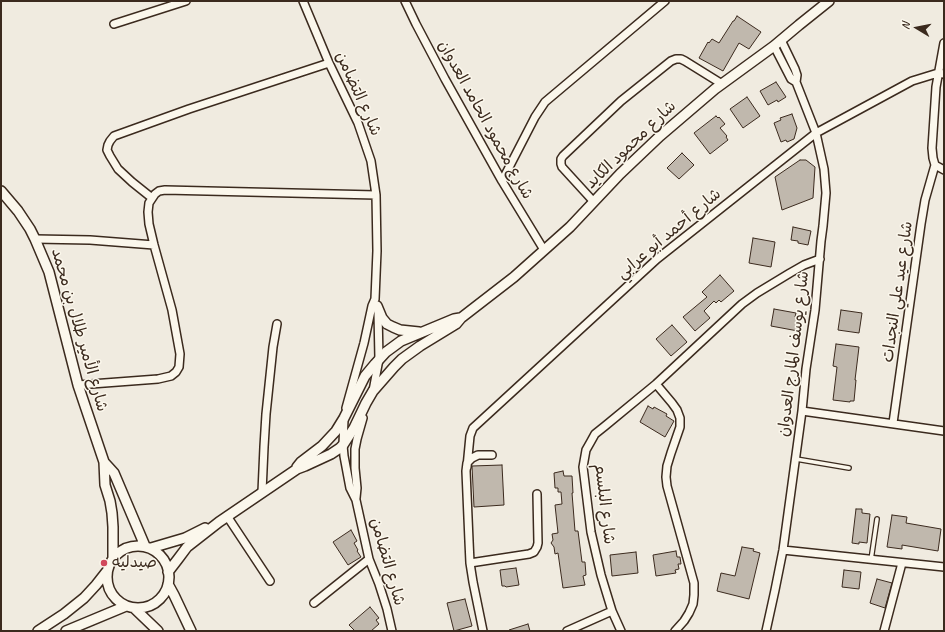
<!DOCTYPE html>
<meta charset="utf-8">
<style>
body{margin:0}
#map{position:relative;width:945px;height:632px;overflow:hidden;background:#f0ebe0;font-family:Caveat,sans-serif}
canvas{display:block}
.frame{position:absolute;inset:0;border:2px solid #3b2a1e;pointer-events:none}
.north{position:absolute;left:897px;top:8px;width:40px;height:40px;-webkit-text-stroke:3px #fbf7ec;paint-order:stroke;rotate:280deg;font-size:11px;font-weight:700;line-height:16px;text-align:center;color:#3b2a1e}
.north::after{content:'';display:block;margin:auto;width:14px;height:18px;background:#3b2a1e;clip-path:polygon(50% 0,100% 100%,50% 72%,0 100%)}
</style>
<div id="map">
<canvas width="945" height="632"></canvas>
<div class="frame"></div>
<div class="north">N</div>
</div>
<script>
const context = document.querySelector('canvas').getContext('2d');
context.lineJoin = 'round';
function paint(path, color) { context.fillStyle = color; context.fill(path, 'evenodd'); }
const poly = rows => new Path2D(rows.map(r => 'M' + r).join(''));
function trace(path, color, width, dash) { context.strokeStyle = color; context.lineWidth = width; context.lineCap = dash ? 'butt' : 'round'; context.setLineDash(dash || []); context.stroke(path); }
function label(font, color, halo, rows, align = 'center') {
  context.font = font + ' Caveat,"Playpen Sans Arabic",sans-serif'; context.lineWidth = 3; context.setLineDash([]); context.textBaseline = 'middle'; context.strokeStyle = halo; context.fillStyle = color; for (const [text, x, y, turn = 0] of rows) {
    context.save(); context.translate(x, y); context.rotate((+turn || 0) * Math.PI / 180); context.textAlign = isNaN(turn) ? turn : align; if (halo) context.strokeText(text, 0, 0); context.fillText(text, 0, 0); context.restore();
  }
}
const building = poly([
 [737,16,761,32,749,49,739,43,723,71,699,58,708,42,709,43,712,39,719,43,733,21,734,21,737,16],
 [776,82,786,97,778,102,777,100,768,105,760,91,776,82],
 [747,97,760,116,743,128,730,109,747,97],
 [792,114,797,128,794,139,787,142,786,140,781,142,774,123,781,120,780,118,792,114],
 [716,116,718,118,719,117,725,124,720,128,727,136,726,137,728,140,710,154,694,133,716,116],
 [682,153,694,165,679,179,667,168,682,153],
 [800,160,806,160,815,167,813,198,782,210,775,177,800,160],
 [793,227,811,231,808,245,798,243,798,241,791,240,793,227],
 [753,238,775,242,771,267,749,263,753,238],
 [720,275,734,291,721,302,719,300,716,303,714,301,704,311,710,318,695,331,683,317,707,297,702,292,720,275],
 [774,309,796,313,795,317,800,318,798,331,771,326,774,309],
 [841,310,862,313,859,333,838,330,841,310],
 [672,325,687,342,671,356,656,339,672,325],
 [836,344,859,347,855,380,856,380,854,401,850,401,850,402,833,400,837,367,833,366,836,344],
 [648,406,653,409,654,407,667,414,666,416,674,421,665,437,640,422,648,406],
 [502,465,504,505,474,507,472,466,502,465],
 [563,471,564,476,572,476,573,493,572,493,575,531,578,531,582,562,585,562,586,575,583,576,585,585,563,588,558,553,555,554,554,547,551,543,553,540,552,534,558,533,555,505,562,504,561,492,558,492,558,488,555,488,554,473,563,471],
 [856,509,862,509,862,513,870,514,867,543,859,542,859,544,852,543,856,509],
 [892,515,907,517,906,523,941,529,938,551,902,545,902,549,887,547,892,515],
 [351,530,357,541,354,543,358,550,357,551,361,557,348,565,333,542,351,530],
 [742,547,754,549,753,551,760,553,749,599,717,591,721,573,735,576,742,547],
 [676,551,677,557,680,557,681,564,678,564,679,569,675,570,676,573,656,576,653,555,676,551],
 [636,552,638,573,612,576,610,555,636,552],
 [516,568,519,585,506,587,505,586,502,586,500,570,516,568],
 [844,570,861,572,859,589,842,587,844,570],
 [877,579,892,583,885,608,870,603,877,579],
 [465,599,472,626,454,631,447,603,465,599],
 [370,607,379,618,376,620,379,624,371,631,355,631,349,625,370,607],
 [528,624,530,631,509,631,509,630,528,624]
]);
paint(building, '#c0b8ad');
trace(building, '#3b2a1e', 1);
const service = poly([
 [796,459,849,468],
 [871,560,877,519]
]);
const minor = poly([
 [303,1,329,63,358,123,371,161,376,195,377,251,375,299,372,306,364,343,346,408],
 [405,1,416,24,445,79,502,181,544,250],
 [114,24,186,1],
 [944,43,936,87,932,148,933,158,935,165,944,170],
 [774,46,791,79,796,82],
 [502,181,535,117,545,102,665,1],
 [152,198,132,182,118,169,110,156,107,150,108,145,110,141,114,136,189,109,329,63],
 [594,202,562,167,561,164,561,159,563,156,621,101,671,61,676,59,681,59,685,61,722,84],
 [35,239,90,240,154,245],
 [656,384,672,403,677,410,680,418,680,427,671,453,667,466,666,477,667,486,694,583,694,595,693,604,689,613,684,621,675,631],
 [78,385,158,379,171,376,176,372,179,367,180,354,172,310,154,245,149,224,148,212,149,203,155,194,159,191,165,190,376,195],
 [373,391,379,359,378,312],
 [802,411,944,431],
 [344,419,343,445,344,456,350,488,356,500,369,559,379,584,387,609,392,631],
 [893,423,921,224,925,200,935,165],
 [467,467,470,436,473,428,657,259,816,133,912,81,938,73,944,74],
 [262,492,264,447,266,414,273,347,277,324],
 [356,498,357,488,355,468,355,449,357,439,363,418],
 [227,516,270,581],
 [783,550,944,567],
 [470,563,529,554,534,552,537,547,538,543,537,494],
 [314,603,369,559],
 [483,631,473,582,470,563,469,541,466,471,467,463,472,458,478,455,492,455],
 [567,631,612,611],
 [621,631,612,611,601,575,591,532,583,467,586,450,590,443,595,434,605,426,656,384,742,304,757,293,790,273,804,265,820,259],
 [766,631,775,590,783,550,802,411,806,369,815,310,821,241,823,226,826,193,824,169,816,133,796,82,797,75,795,69,781,40],
 [884,631,902,563]
]);
const tertiary = poly([
 [1,191,18,211,30,229,35,239,49,272,78,385,104,462,105,485,110,501,112,513,113,527,113,558],
 [377,306,382,318,387,324,393,327,400,330,419,332],
 [104,462,114,473,145,546],
 [297,467,301,462,322,446,336,431,344,418,365,376,375,364,386,352,401,341,454,319,460,318],
 '107 577a31 31 0 1 1 62 0a31 31 0 1 1-62 0Z',
 [151,548,185,538,205,528],
 [168,572,178,559,187,547,219,522,297,469,305,466,331,454,340,448,343,445,354,428,366,403,373,391,394,367,402,359,420,346,456,324,461,318,514,277,570,227,620,174,660,136,715,89,774,46,799,25,829,1],
 [168,584,174,595,191,631],
 [134,608,158,631],
 [38,631,64,614,84,598,96,585,107,571],
 [66,631,126,606]
]);
trace(service, '#3b2a1e', 6);
trace(minor, '#3b2a1e', 10);
trace(tertiary, '#3b2a1e', 12);
trace(service, '#fbf7ec', 3.5);
trace(minor, '#fbf7ec', 7);
trace(tertiary, '#fbf7ec', 9);
for (const [x, y, r, color] of [
 [104,563,4,"#d1495b"]
]) { const dot = new Path2D(); dot.arc(x, y, r, 0, 2 * Math.PI); context.fillStyle = color; context.fill(dot); trace(dot, '#fbf7ec', 1.5); }
label('16px', '#3b2a1e', '#fbf7ec', [
 ["شارع التضامن",358,94,66],
 ["شارع محمود الحامد العدوان",485,120,61],
 ["شارع محمود الكايد",631,145,-44],
 ["شارع أحمد أبو عرابي",669,234,-40],
 ["شارع عيد علي النجدات",898,292,-82],
 ["شارع الأمير طلال بن محمد",79,330,74],
 ["شارع يوسف المارج العدوان",794,354,-83],
 ["شارع البلسم",604,504,83],
 ["شارع التضامن",387,562,74]
]);
label('16px', '#3b2a1e', '#fbf7ec', [
 ["صيدليه",112,563]
], 'left');
</script>
